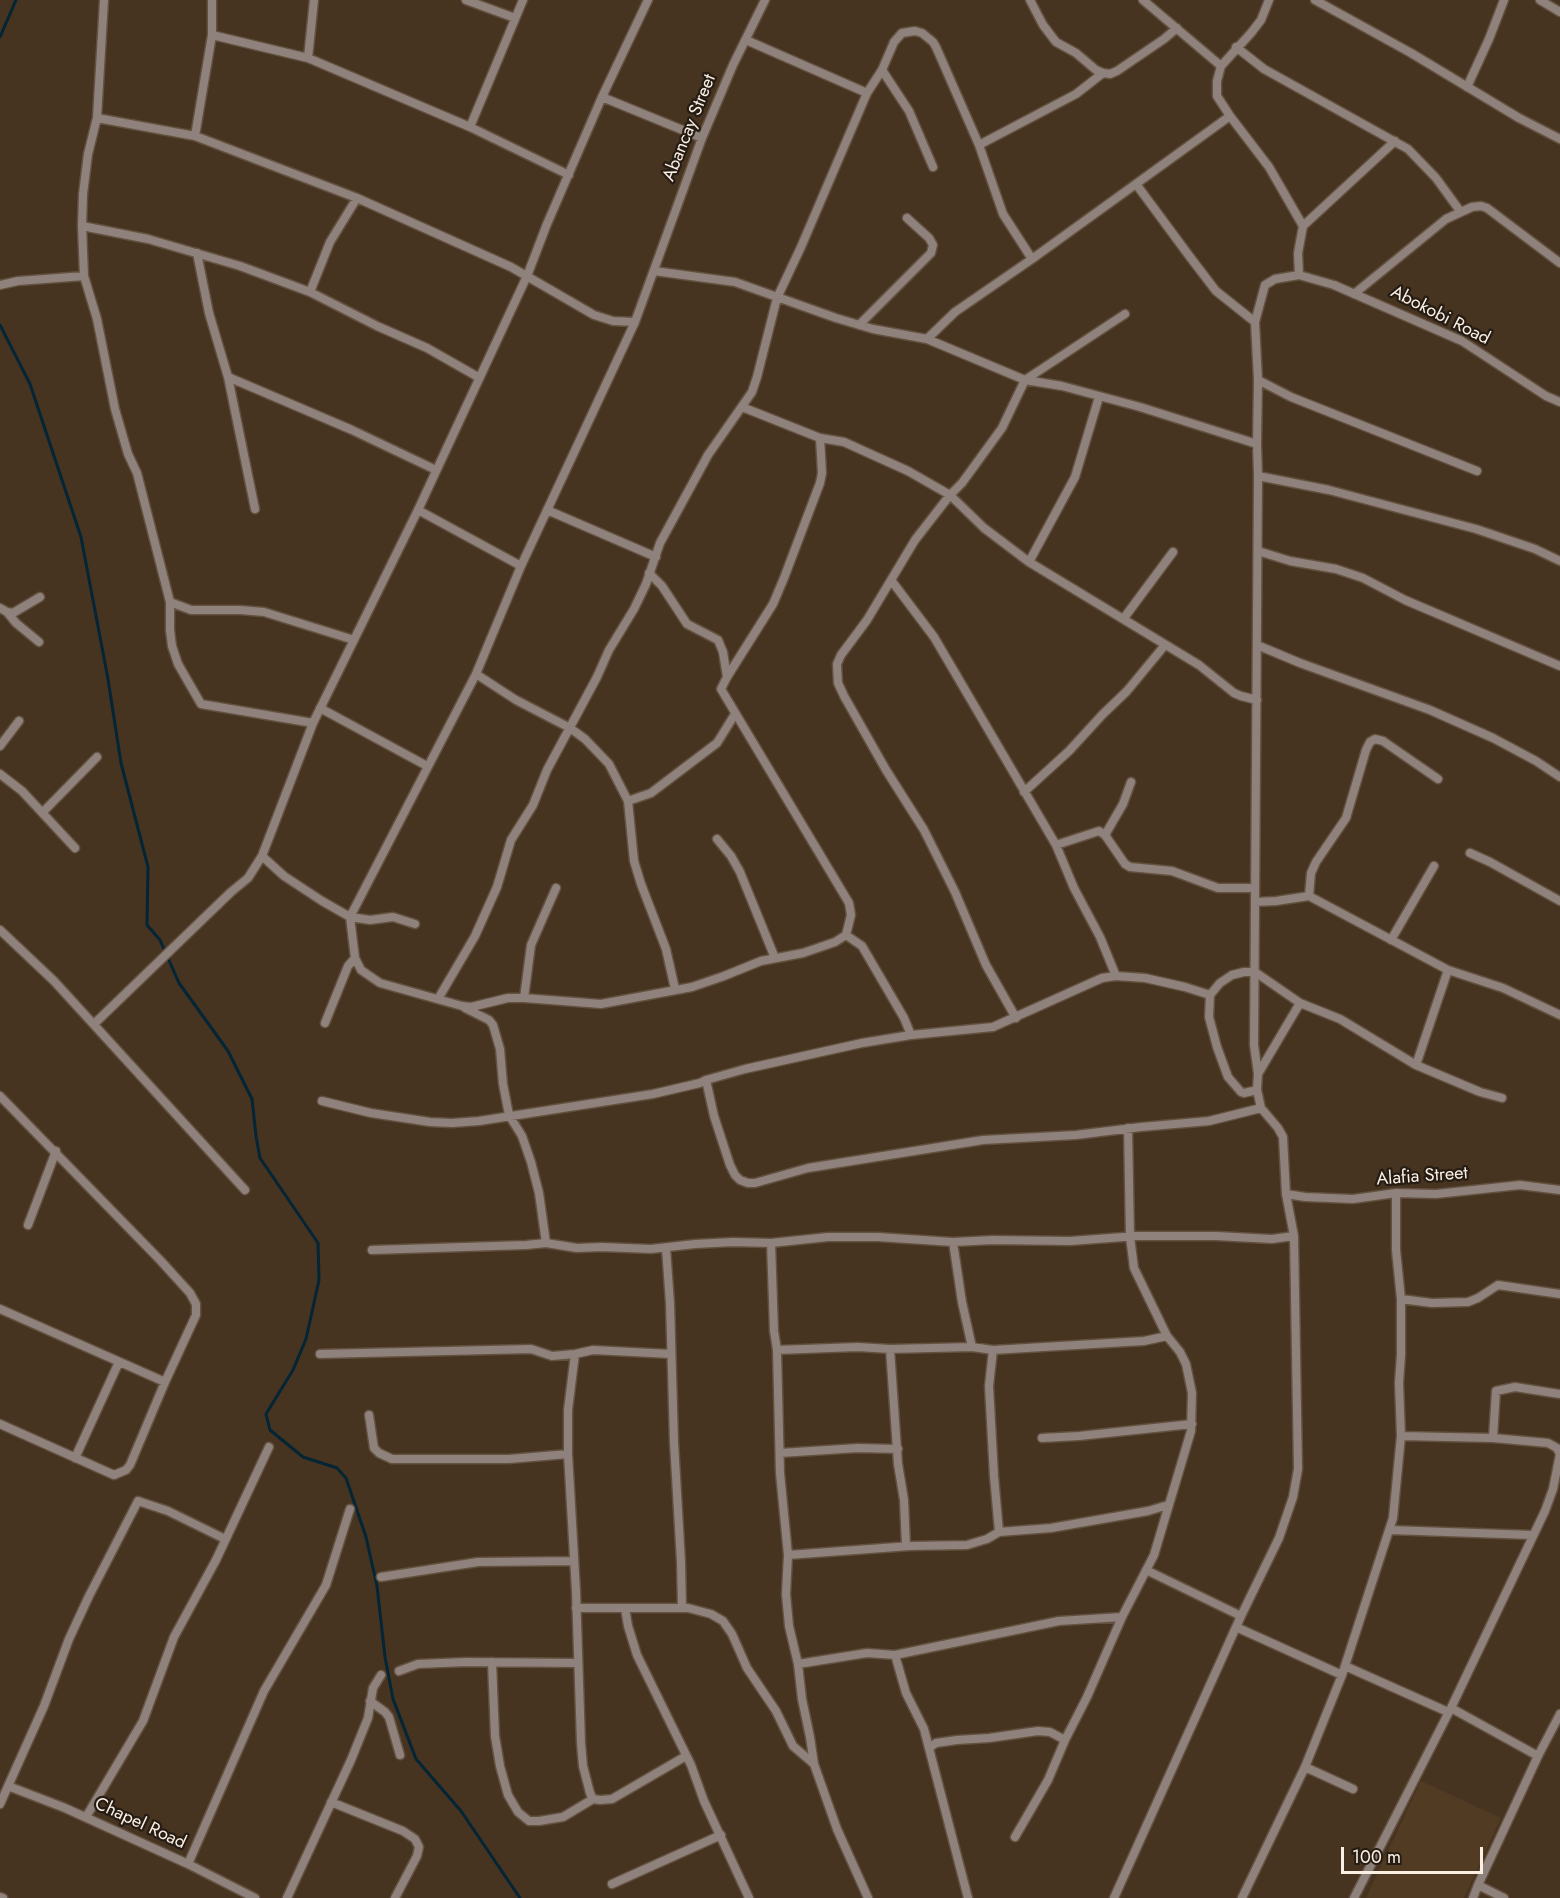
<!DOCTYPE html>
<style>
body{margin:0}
#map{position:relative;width:1560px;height:1898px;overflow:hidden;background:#463320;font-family:Jost,sans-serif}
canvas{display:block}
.scale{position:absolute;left:1341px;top:1847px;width:142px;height:27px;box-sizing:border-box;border:3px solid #fcefe4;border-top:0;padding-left:8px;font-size:18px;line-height:21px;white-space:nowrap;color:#fcefe4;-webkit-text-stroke:4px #251d14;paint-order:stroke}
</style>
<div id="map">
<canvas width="1560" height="1898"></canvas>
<div class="scale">100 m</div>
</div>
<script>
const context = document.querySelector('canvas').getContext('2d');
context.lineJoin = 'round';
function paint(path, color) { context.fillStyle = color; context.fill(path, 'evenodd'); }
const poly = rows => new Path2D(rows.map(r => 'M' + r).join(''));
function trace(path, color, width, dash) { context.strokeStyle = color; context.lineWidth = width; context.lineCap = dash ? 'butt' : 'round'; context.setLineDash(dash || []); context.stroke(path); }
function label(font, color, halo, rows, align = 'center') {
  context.font = font + ' Jost,sans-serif'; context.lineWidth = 4.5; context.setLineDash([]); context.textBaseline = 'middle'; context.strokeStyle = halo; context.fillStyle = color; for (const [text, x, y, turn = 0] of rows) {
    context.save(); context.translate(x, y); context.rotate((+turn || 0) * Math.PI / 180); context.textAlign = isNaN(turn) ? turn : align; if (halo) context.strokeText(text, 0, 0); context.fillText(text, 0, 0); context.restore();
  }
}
paint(poly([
 [1421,1781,1501,1818,1464,1898,1366,1898]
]), '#523b23');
trace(poly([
 [0,37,16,0],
 [0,325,30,384,81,537,108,679,121,763,148,867,147,925,160,940,179,983,228,1051,252,1099,256,1136,260,1158,318,1243,319,1280,306,1339,293,1370,266,1414,270,1430,303,1457,337,1468,346,1478,366,1537,377,1586,385,1657,393,1699,416,1759,461,1811,520,1898]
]), '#042535', 3);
const minor = poly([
 [104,0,97,118,88,154,83,194,82,226,84,276,97,319,115,409,128,454,137,473,170,602,170,630,172,646,178,664,201,704,313,723],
 [466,0,515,18],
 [1030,0,1043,25,1056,42,1076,53,1096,70,1103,73,1110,74,1117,71,1164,39,1177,28],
 [1143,0,1221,66],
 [1315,0,1411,53,1519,118,1560,139],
 [1540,0,1560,12],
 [212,35,308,58,470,127,569,175],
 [746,40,867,93],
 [1236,47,1264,69,1408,149,1436,178,1460,211],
 [308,58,314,0],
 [882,70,909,111,933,167],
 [1467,87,1489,39,1504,0],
 [602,97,702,138],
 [97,118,195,136,357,198,511,267,594,315,613,321,635,322],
 [470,127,523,0],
 [195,136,212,35,212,0],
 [979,145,1076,94,1103,73],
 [1136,184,1190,257,1216,291,1255,322],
 [82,226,148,239,240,266,310,292,377,326,427,348,478,377],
 [1303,226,1395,141],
 [197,253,209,313,228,377,352,430,436,470],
 [654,271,735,282,836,318,873,329,927,339,1025,380,1062,386,1140,407,1257,444],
 [1299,275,1334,285,1462,341,1546,396,1560,402],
 [0,285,18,281,84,276],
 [310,292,330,242,357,198],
 [1354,294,1446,219,1472,207,1481,206,1487,208,1560,263],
 [859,325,931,253,933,245,929,238,907,218],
 [927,339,955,312,1032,259,1230,116],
 [228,377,255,509],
 [1258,380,1291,397,1477,471],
 [742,407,820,438,844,442,908,471,950,495,984,528,1029,562,1199,665,1234,693,1241,696,1257,700],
 [1258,476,1329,490,1476,529,1535,549,1560,561],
 [418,510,521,566,635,322,702,138,733,65,765,0],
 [547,510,656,557],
 [1258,551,1290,561,1336,569,1363,578,1405,600,1560,666],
 [1029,562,1075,477,1099,397],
 [521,566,476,674,350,917,355,958,361,970,380,983,462,1006,471,1007,508,998,524,998,601,1004,692,987,724,976,761,961,803,953,835,942,846,935,851,915,849,903,721,689,727,677,773,604,784,578,820,483,822,473,820,438],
 [649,573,662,586,687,624,718,640,723,652,727,677],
 [891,580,934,637,1056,845,1074,888,1100,937,1116,976],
 [170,602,191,610,240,610,264,612,354,640],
 [0,608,7,612,13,613,40,597],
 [7,612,16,623,39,642],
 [1124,618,1173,552],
 [1257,645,1300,663,1430,710,1493,738,1536,761,1560,777],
 [476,674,516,700,570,728,585,739,609,764,628,801,634,861,641,884,666,949,675,989],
 [320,708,427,766],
 [0,746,19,721],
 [0,774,22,791,75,848],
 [1024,792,1069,751,1103,714,1127,691,1165,645],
 [628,801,651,793,717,743,735,714],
 [43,812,97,757],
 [1105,835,1123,804,1131,782],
 [717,839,731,856,740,872,775,958],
 [1056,845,1099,831,1105,835,1125,864,1130,867,1172,871,1218,888,1255,888],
 [1470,853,1490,862,1560,901],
 [262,856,284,876,322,901,350,917,370,920,393,917,415,924],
 [1309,896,1311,873,1316,862,1346,818,1366,750,1370,742,1375,739,1383,741,1438,779],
 [1255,902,1276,901,1309,896,1448,970,1503,988,1560,1015],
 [0,930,54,981,245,1190],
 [846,935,862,946,904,1018,911,1035],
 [1391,940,1434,866],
 [524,998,531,945,556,888],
 [438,999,475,936,497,887,511,840,533,805,547,770,597,677,609,650,634,609,646,584,660,543,708,455,752,392,757,377,777,298,801,247,867,93,882,70,894,42,902,33,915,31,922,33,933,42,936,47,979,145,1003,214,1032,259],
 [465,1008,489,1020,493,1025,500,1049,503,1084,509,1115,522,1136,531,1162,539,1193,546,1243],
 [1016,1018,986,965,955,892,924,830,886,770,844,696,838,683,837,664,841,655,867,620,915,540,950,495,962,483,1002,428,1025,380,1125,314],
 [325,1023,348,966,355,958],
 [94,1024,231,892,248,878,262,856,313,723,418,510,527,276,547,224,602,97,648,0],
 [1416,1065,1448,970],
 [1258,1074,1300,1003],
 [706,1080,714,1116,730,1165,735,1175,740,1180,748,1183,755,1183,808,1168,983,1140,1076,1135,1141,1127,1209,1121,1261,1108],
 [1257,1090,1244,1093,1241,1092,1228,1077,1217,1047,1209,1017,1210,995,1220,983,1232,975,1244,972,1255,972,1300,1003,1340,1019,1416,1065,1480,1092,1502,1098],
 [0,1096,160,1260,190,1293,196,1304,196,1315,165,1382,130,1465,126,1470,114,1475,0,1424],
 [322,1101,371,1113,430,1122,452,1123,479,1121,653,1094,700,1083,706,1080,745,1069,862,1043,911,1035,993,1027,1102,978,1116,976,1145,978,1185,987,1210,995],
 [1286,1194,1305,1197,1353,1199,1396,1193,1436,1194,1520,1185,1560,1190],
 [28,1225,56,1151],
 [953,1242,962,1302,972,1347],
 [771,1243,774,1331,777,1350,780,1473,788,1555,786,1594,789,1626,798,1664,802,1699,810,1737,814,1764],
 [666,1248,670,1303,674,1442,681,1562,682,1608],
 [372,1250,526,1245,546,1243,577,1248,601,1247,651,1249,695,1244,733,1242,771,1243,828,1237,878,1237,953,1242,993,1240,1070,1241,1137,1236,1216,1236,1272,1239,1294,1236],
 [1401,1299,1432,1303,1468,1302,1478,1298,1498,1285,1560,1294],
 [0,1309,165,1382],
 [890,1349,898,1464,904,1500,906,1546],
 [777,1350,858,1347,890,1349,972,1347,993,1350,1144,1341,1167,1336],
 [993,1350,989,1386,994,1476,999,1532],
 [320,1354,531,1349,552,1356,575,1354,593,1350,671,1354],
 [575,1354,568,1410,568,1454,576,1591,581,1743,583,1766,590,1793,593,1799,600,1800,612,1799,686,1756],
 [369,1415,374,1448,379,1453,392,1459,509,1459,568,1454],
 [1401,1436,1493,1438,1548,1443,1557,1448,1560,1454],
 [1042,1438,1079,1436,1192,1424],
 [1493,1438,1496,1391,1515,1387,1560,1394],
 [780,1453,858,1448,898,1449],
 [75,1458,119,1362],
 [1390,1530,1532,1535],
 [788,1555,910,1546,967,1545,987,1539,999,1532,1051,1528,1148,1511,1168,1505],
 [1146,1570,1241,1616],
 [381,1577,478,1562,574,1561],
 [576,1608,688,1608,711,1614,723,1621,732,1634,747,1668,776,1711,793,1746,814,1764,837,1829,868,1898],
 [625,1608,628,1626,637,1655,691,1765,704,1801,749,1898],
 [1236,1627,1342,1675],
 [895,1655,906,1693,924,1729,968,1898],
 [492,1662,495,1736,500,1766,508,1795,518,1812,529,1821,539,1821,563,1817,593,1799],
 [798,1664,867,1653,895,1655,1059,1621,1122,1617],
 [1345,1666,1448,1712],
 [399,1671,418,1664,466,1662,577,1663],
 [370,1701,385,1712,389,1717,400,1755],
 [1451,1708,1538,1756],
 [929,1748,936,1743,957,1740,989,1738,1038,1731,1050,1732,1065,1740],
 [1305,1767,1353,1789],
 [8,1786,65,1808,188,1864,255,1898],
 [331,1802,403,1831,415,1839,419,1847,417,1856,395,1898],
 [0,1804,44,1706,69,1639,89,1596,138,1501,168,1511,225,1539],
 [86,1817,143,1721,174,1637,216,1560,269,1447],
 [1015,1837,1048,1780,1065,1740,1087,1697,1122,1617,1154,1555,1191,1431,1192,1393,1186,1364,1180,1352,1167,1336,1134,1268,1130,1237,1128,1128],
 [188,1864,264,1691,326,1585,350,1509],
 [612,1884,721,1835],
 [1478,1885,1538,1756,1560,1714],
 [0,1897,3,1898],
 [287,1898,351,1760,368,1718,373,1688,381,1675],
 [1114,1898,1241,1616,1279,1538,1293,1497,1298,1469,1294,1236,1286,1194,1283,1137,1278,1128,1261,1108,1257,1090,1258,1074,1254,1045,1258,476,1257,444,1258,380,1255,322,1265,285,1275,279,1299,275,1298,253,1303,226,1269,167,1230,116,1217,96,1217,81,1221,66,1251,33,1261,20,1269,0],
 [1242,1898,1305,1767,1342,1675,1393,1518,1401,1436,1399,1383,1401,1355,1401,1299,1396,1250,1396,1193],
 [1354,1898,1451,1708,1545,1511,1553,1489,1560,1454],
 [1473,1898,1478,1885,1504,1898]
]);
trace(minor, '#63513f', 11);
trace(minor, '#8f817c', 8);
label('18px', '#fcefe4', '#251d14', [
 ["Abancay Street",690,128,-68],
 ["Abokobi Road",1440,316,27],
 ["Alafia Street",1422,1177,-4],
 ["Chapel Road",140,1824,25]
]);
</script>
